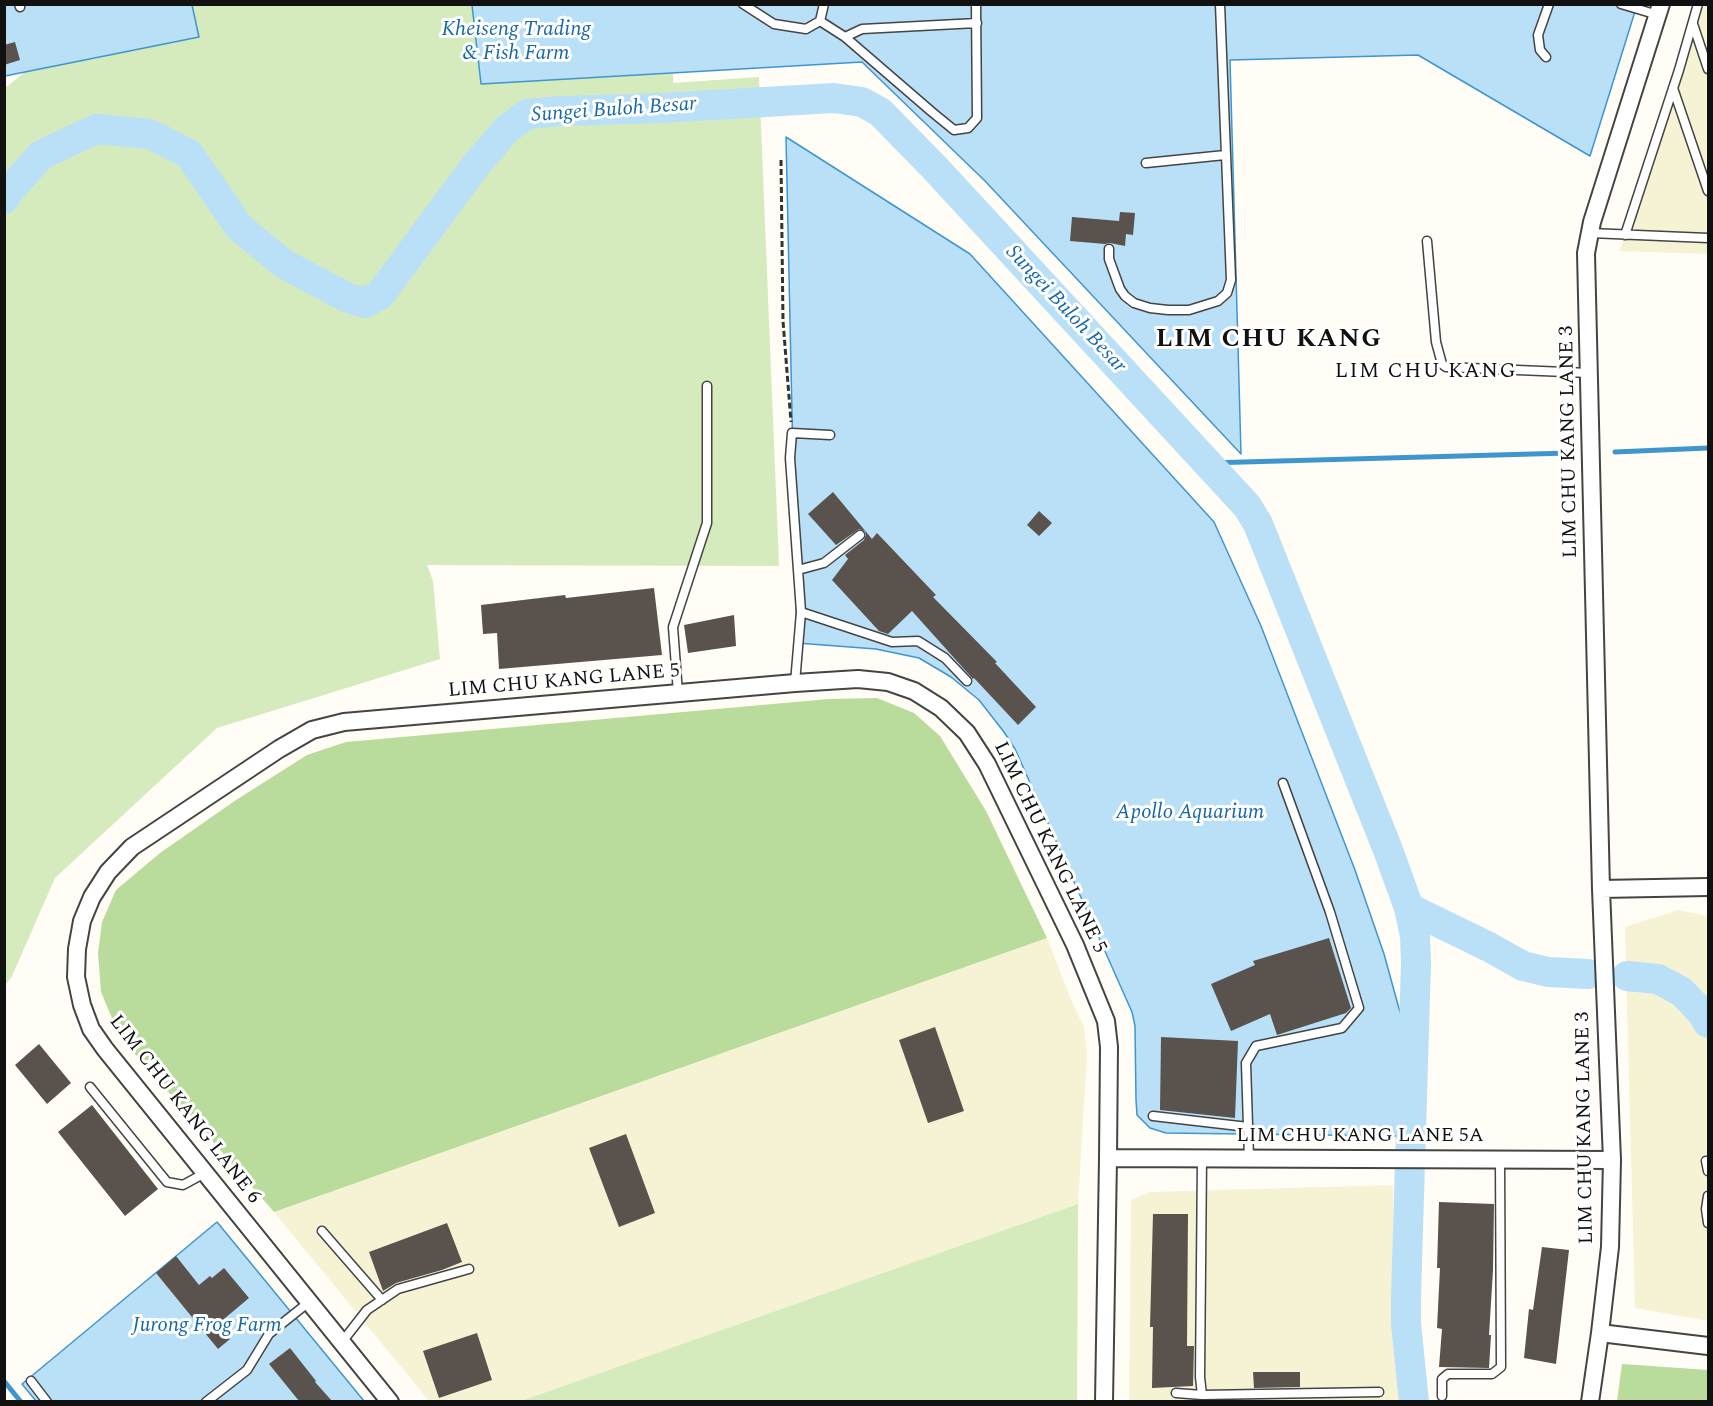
<!DOCTYPE html>
<style>
body{margin:0}
#map{position:relative;width:1713px;height:1406px;overflow:hidden;background:#fffdf5;font-family:Spectral,serif}
canvas{display:block}
.frame{position:absolute;inset:0;border:6px solid #111;pointer-events:none}
</style>
<div id="map">
<canvas width="1713" height="1406"></canvas>
<div class="frame"></div>
</div>
<script>
const context = document.querySelector('canvas').getContext('2d');
context.lineJoin = 'round';
function paint(path, color) { context.fillStyle = color; context.fill(path, 'evenodd'); }
const poly = rows => new Path2D(rows.map(r => 'M' + r).join(''));
function trace(path, color, width, dash) { context.strokeStyle = color; context.lineWidth = width; context.lineCap = dash ? 'butt' : 'round'; context.setLineDash(dash || []); context.stroke(path); }
function label(font, color, halo, rows, align = 'center') {
  context.font = font + ' Spectral,serif'; context.lineWidth = 6; context.setLineDash([]); context.textBaseline = 'middle'; context.strokeStyle = halo; context.fillStyle = color; for (const [text, x, y, turn = 0] of rows) {
    context.save(); context.translate(x, y); context.rotate((+turn || 0) * Math.PI / 180); context.textAlign = isNaN(turn) ? turn : align; if (halo) context.strokeText(text, 0, 0); context.fillText(text, 0, 0); context.restore();
  }
}
paint(poly([
 [1696,5,1708,5,1708,254,1620,251],
 [1678,910,1708,916,1708,1321,1635,1308,1625,927],
 [1047,938,1073,1004,1084,1027,1087,1055,1078,1204,521,1401,429,1401,274,1212],
 [1393,1185,1395,1362,1400,1401,1129,1402,1131,1200,1150,1192]
]), '#f6f3d4');
paint(poly([
 [192,5,673,5,673,83,759,77,779,566,427,565,433,581,440,659,217,728,55,878,12,976,5,986,5,88,25,72,198,37],
 [1078,1204,1077,1401,521,1401]
]), '#d5ebbd');
paint(poly([
 [877,698,914,713,940,736,986,811,1047,938,274,1212,195,1121,145,1067,117,1030,101,992,98,953,102,922,116,890,160,853,236,800,307,755,346,742,829,699],
 [1622,1364,1708,1370,1708,1401,1617,1401]
]), '#b9dc9c');
const water = poly([
 [5,5,192,5,199,37,5,76,5,5],
 [472,5,1637,5,1590,156,1418,55,1230,60,1241,454,985,181,862,62,481,84,472,5],
 [786,137,970,254,1214,522,1261,626,1355,870,1384,954,1403,1023,1397,1136,1166,1133,1150,1128,1137,1115,1136,1100,1135,1026,1132,1012,1015,749,1004,732,979,700,951,677,919,658,876,649,797,643,786,137],
 [217,1222,364,1401,36,1401,22,1384,217,1222]
]);
paint(water, '#b9e0f7');
trace(water, '#3f96cf', 1.5);
trace(poly([
 [1615,452,1708,448],
 [1207,463,1569,453],
 [4,1381,21,1402]
]), '#3f96cf', 5);
trace(poly([
 [4,199,8,192,41,155,96,129,150,134,189,154,239,227,284,264,348,298,365,303,380,295,476,165,507,129,527,114,561,111,661,108,834,98,862,102,880,112,934,167,1247,506,1258,524,1268,549,1388,850,1409,908,1415,936,1416,962,1406,1297,1406,1324,1414,1402],
 [1409,908,1489,947,1523,966,1548,972,1588,974],
 [1627,976,1658,979,1682,992,1702,1013,1708,1023]
]), '#b9e0f7', 30);
paint(poly([
 [15,42,20,60,4,65,4,45],
 [1120,212,1135,213,1133,235,1126,234,1125,246,1110,243,1105,244,1070,241,1072,217,1119,221],
 [833,492,872,539,877,533,936,595,933,597,997,662,995,663,1036,707,1018,725,974,678,973,679,912,611,888,634,879,631,832,580,848,559,845,555,864,540,866,535,865,531,859,529,836,545,808,514],
 [1039,511,1052,523,1039,536,1027,525],
 [654,588,662,655,499,669,497,633,483,634,481,605,565,595,566,598],
 [734,615,736,646,688,653,684,625],
 [1329,938,1351,1008,1346,1013,1277,1035,1270,1014,1231,1031,1211,984,1255,965,1253,961],
 [935,1027,964,1111,928,1123,899,1040],
 [1161,1037,1238,1041,1235,1118,1160,1110],
 [39,1044,71,1083,47,1104,15,1065],
 [92,1105,158,1189,125,1216,58,1132],
 [626,1134,655,1213,619,1227,589,1148],
 [1439,1202,1494,1204,1493,1270,1489,1335,1491,1335,1489,1368,1439,1367,1442,1329,1437,1328,1440,1268,1437,1268],
 [1153,1214,1188,1214,1187,1346,1194,1346,1193,1386,1152,1388,1153,1327,1150,1327],
 [447,1223,462,1262,442,1270,396,1283,383,1291,369,1252],
 [1542,1247,1569,1250,1556,1364,1524,1358,1529,1309,1533,1310],
 [176,1256,199,1285,210,1276,212,1278,224,1268,249,1298,218,1324,230,1339,218,1349,156,1273],
 [477,1333,492,1380,439,1398,423,1351],
 [290,1348,316,1381,315,1382,332,1401,299,1401,269,1364],
 [1253,1372,1300,1372,1300,1387,1254,1388]
]), '#5a524d');
const service = poly([
 [19,4,20,7],
 [743,4,774,24,806,29,820,21,824,4],
 [1621,4,1658,15],
 [820,21,845,37,932,112,954,130,968,128,977,118,976,4],
 [1693,24,1708,69],
 [845,37,862,29,977,23],
 [1546,57,1540,50,1538,35,1549,4],
 [1673,88,1708,191],
 [1146,163,1225,155],
 [1590,233,1708,238],
 [1625,235,1679,70,1698,4],
 [1427,241,1436,342,1442,364,1446,367,1589,373],
 [1109,249,1109,259,1120,289,1125,296,1134,303,1150,308,1168,310,1189,310,1218,301,1227,293,1231,280,1220,4],
 [798,570,824,563,860,535],
 [801,612,892,642,918,641,945,658,967,681],
 [795,683,801,612,790,458,792,433,830,435],
 [678,693,673,627,707,523,707,386],
 [90,1087,167,1182,183,1185,205,1173],
 [1153,1116,1248,1127],
 [1202,1158,1200,1377,1202,1395],
 [1249,1158,1246,1063,1256,1046,1342,1028,1359,1008,1330,912,1283,783],
 [1706,1161,1708,1171],
 [1708,1196,1706,1209,1708,1223],
 [322,1231,382,1300],
 [342,1342,367,1310,398,1289,469,1269],
 [31,1381,47,1402],
 [1176,1393,1202,1395,1379,1392],
 [1442,1396,1442,1379,1448,1374,1492,1374,1501,1367,1500,1159],
 [206,1402,247,1370,269,1334,309,1302]
]);
const minor = poly([
 [1601,889,1708,887],
 [1108,1158,1612,1160],
 [1600,1333,1708,1346],
 [390,1402,105,1049,91,1029,82,1005,76,977,77,949,82,921,92,897,108,872,132,847,279,749,312,730,344,722,795,683,858,679,888,682,914,691,941,708,967,733,987,764,1075,945,1106,1021,1109,1047,1108,1158,1104,1402],
 [1590,1402,1600,1333,1610,1247,1612,1160,1601,889,1586,253,1592,222,1661,4]
]);
trace(service, '#444', 11);
trace(minor, '#444', 20);
trace(poly([
 [781,160,783,321,791,422]
]), '#333', 3, [6, 3]);
trace(service, '#fff', 8);
trace(minor, '#fff', 16);
label('20px', '#111', '#fff', [
 ["LIM CHU KANG LANE 3",1570,442,-91],
 ["LIM CHU KANG LANE 5",564,682,-5],
 ["LIM CHU KANG LANE 5",1049,848,64],
 ["LIM CHU KANG LANE 6",184,1110,52],
 ["LIM CHU KANG LANE 3",1586,1128,-91],
 ["LIM CHU KANG LANE 5A",1360,1137]
]);
label('italic 21px', '#1768a6', '#fff', [
 ["Kheiseng Trading",516,31],
 ["& Fish Farm",516,55],
 ["Sungei Buloh Besar",614,111,-4],
 ["Sungei Buloh Besar",1065,310,47],
 ["Apollo Aquarium",1190,814],
 ["Jurong Frog Farm",207,1327]
]);
context.letterSpacing = '1.5px';
label('21px', '#111', '#fff', [
 ["LIM CHU KANG",1426,373]
]);
context.letterSpacing = '0px';
context.letterSpacing = '1.5px';
label('bold 26px', '#111', '#fff', [
 ["LIM CHU KANG",1269,341]
]);
context.letterSpacing = '0px';
</script>
